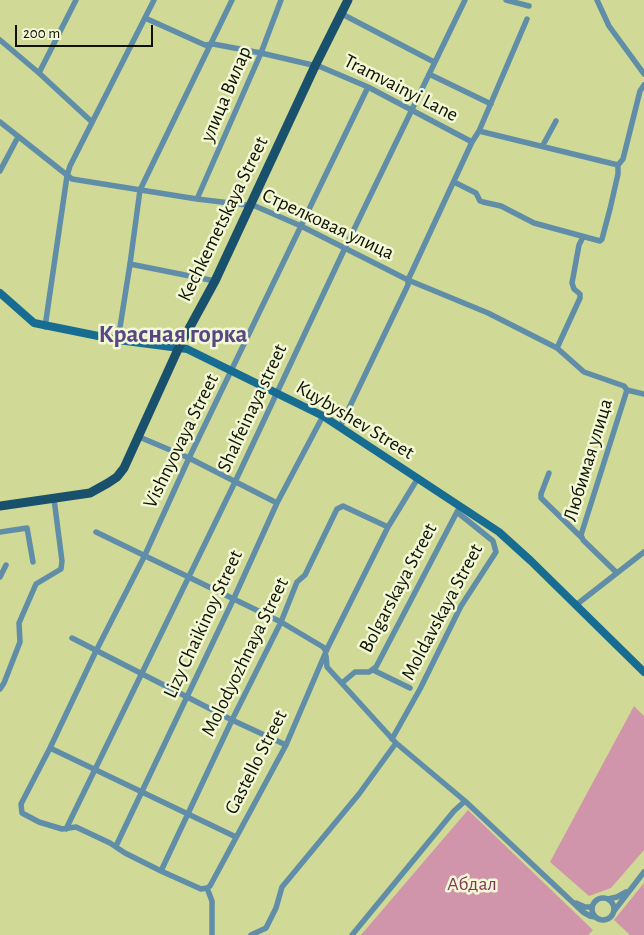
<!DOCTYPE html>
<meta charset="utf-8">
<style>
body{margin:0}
#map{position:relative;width:644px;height:935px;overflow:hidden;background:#d1d996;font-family:"Alegreya Sans",sans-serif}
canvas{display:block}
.scale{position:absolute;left:15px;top:25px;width:138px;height:22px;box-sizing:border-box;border:2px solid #101200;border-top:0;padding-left:6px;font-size:15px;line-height:18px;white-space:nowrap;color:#101200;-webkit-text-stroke:4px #f2f7d6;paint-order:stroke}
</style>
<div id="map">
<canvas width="644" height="935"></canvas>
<div class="scale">200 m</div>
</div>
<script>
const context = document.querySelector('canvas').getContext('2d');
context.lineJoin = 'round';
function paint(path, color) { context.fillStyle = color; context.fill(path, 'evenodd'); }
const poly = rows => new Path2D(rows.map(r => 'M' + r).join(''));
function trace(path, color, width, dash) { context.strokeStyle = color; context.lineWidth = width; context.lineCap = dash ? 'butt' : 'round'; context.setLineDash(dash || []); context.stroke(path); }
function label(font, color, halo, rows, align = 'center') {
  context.font = font + ' "Alegreya Sans",sans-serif'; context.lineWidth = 5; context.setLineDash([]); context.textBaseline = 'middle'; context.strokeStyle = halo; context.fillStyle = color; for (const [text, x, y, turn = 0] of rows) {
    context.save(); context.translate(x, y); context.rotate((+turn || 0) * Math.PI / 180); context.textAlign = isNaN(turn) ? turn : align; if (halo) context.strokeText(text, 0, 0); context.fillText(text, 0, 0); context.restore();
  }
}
paint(poly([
 [634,706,644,716,644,850,611,888,589,896,550,862],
 [468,810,593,930,588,935,361,935],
 [644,883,644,935,630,935,614,920]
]), '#d094ab');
trace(poly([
 [506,0,529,6],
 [597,0,609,26,644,74],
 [342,14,434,62],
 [145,18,205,45,213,44,261,53,321,67,368,87,472,142],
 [0,40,39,73,92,122],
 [39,73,76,0],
 [429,74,491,104],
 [0,122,72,179,197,199,255,206,301,226,408,280,488,313,557,348,584,372,624,386,627,390,644,394],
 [479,131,618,165],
 [543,145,556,121],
 [618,165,623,159,640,91,644,85],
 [0,171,18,137],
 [454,182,476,193,480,201,483,202,501,206,534,223,600,241,602,239,610,209,618,174,618,165],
 [197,199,261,53,281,0],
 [130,264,215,281],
 [45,327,67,176,70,166,154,0],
 [118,340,130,264,140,190,232,0],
 [557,348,580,298,580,294,574,289,572,283,579,245,583,237],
 [340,427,408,285,408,280,472,142,479,131,527,19],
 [137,436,189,458,277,503],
 [549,473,541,494,541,498,581,537],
 [0,532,27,528,33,562],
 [96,532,281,622,323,647,326,651],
 [617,573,583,540,581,535,627,390],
 [0,577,6,565],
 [576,605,644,552],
 [72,638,232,720,286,745],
 [326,656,327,667,396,743,465,801,583,912,590,916,595,917],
 [373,670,410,688],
 [342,683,355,672,369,672,376,667,458,510],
 [0,689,4,683,20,642,19,623,36,584,61,569,62,561,54,499],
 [392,739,420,689,461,606,496,552,493,541,457,512],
 [50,748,236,837],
 [66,829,235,482,345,248,465,0],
 [116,846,234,598,277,503,323,416],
 [161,871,232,720,281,622,297,582,305,575,337,509,343,506,388,527],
 [207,888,201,889,161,871,125,853,110,843,76,827,62,829,39,822,22,813,21,804,50,748,96,651,144,557,189,458,368,87],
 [207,888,210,886,286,745,328,647,388,527,418,478],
 [207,888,212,901,212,935],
 '592 909a11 11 0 1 1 22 0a11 11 0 1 1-22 0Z',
 [608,899,617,897,626,892],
 [576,903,585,907,592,907],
 [614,911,644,872],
 [251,935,266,928,276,908,282,887,359,794,396,743],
 [352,935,454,811,465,801]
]), '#608ea8', 5.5);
trace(poly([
 [0,293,34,323,118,340,187,349,323,416,499,532,531,561,644,672]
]), '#176c92', 8);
trace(poly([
 [0,506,90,493,108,483,117,477,124,468,179,347,215,281,315,66,348,0]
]), '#19506b', 9);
label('20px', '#101200', '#f2f7d6', [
 ["Tramvainyi Lane",401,88,27],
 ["улица Вилар",226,94,-67],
 ["Kechkemetskaya Street",223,219,-64],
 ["Стрелковая улица",328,224,25],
 ["Shalfeinaya street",252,408,-65],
 ["Kuybyshev Street",355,420,31],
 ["Vishnyovaya Street",181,441,-64],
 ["Любимая улица",588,460,-73],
 ["Bolgarskaya Street",398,588,-62],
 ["Moldavskaya Street",442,612,-62],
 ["Lizy Chaikinoy Street",203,624,-65],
 ["Molodyozhnaya Street",245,657,-64],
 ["Gastello Street",256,762,-63]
]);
label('20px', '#84385b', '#f2f7d6', [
 ["Абдал",472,884]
]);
label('bold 25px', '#574785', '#f2f7d6', [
 ["Красная горка",173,334]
]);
</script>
